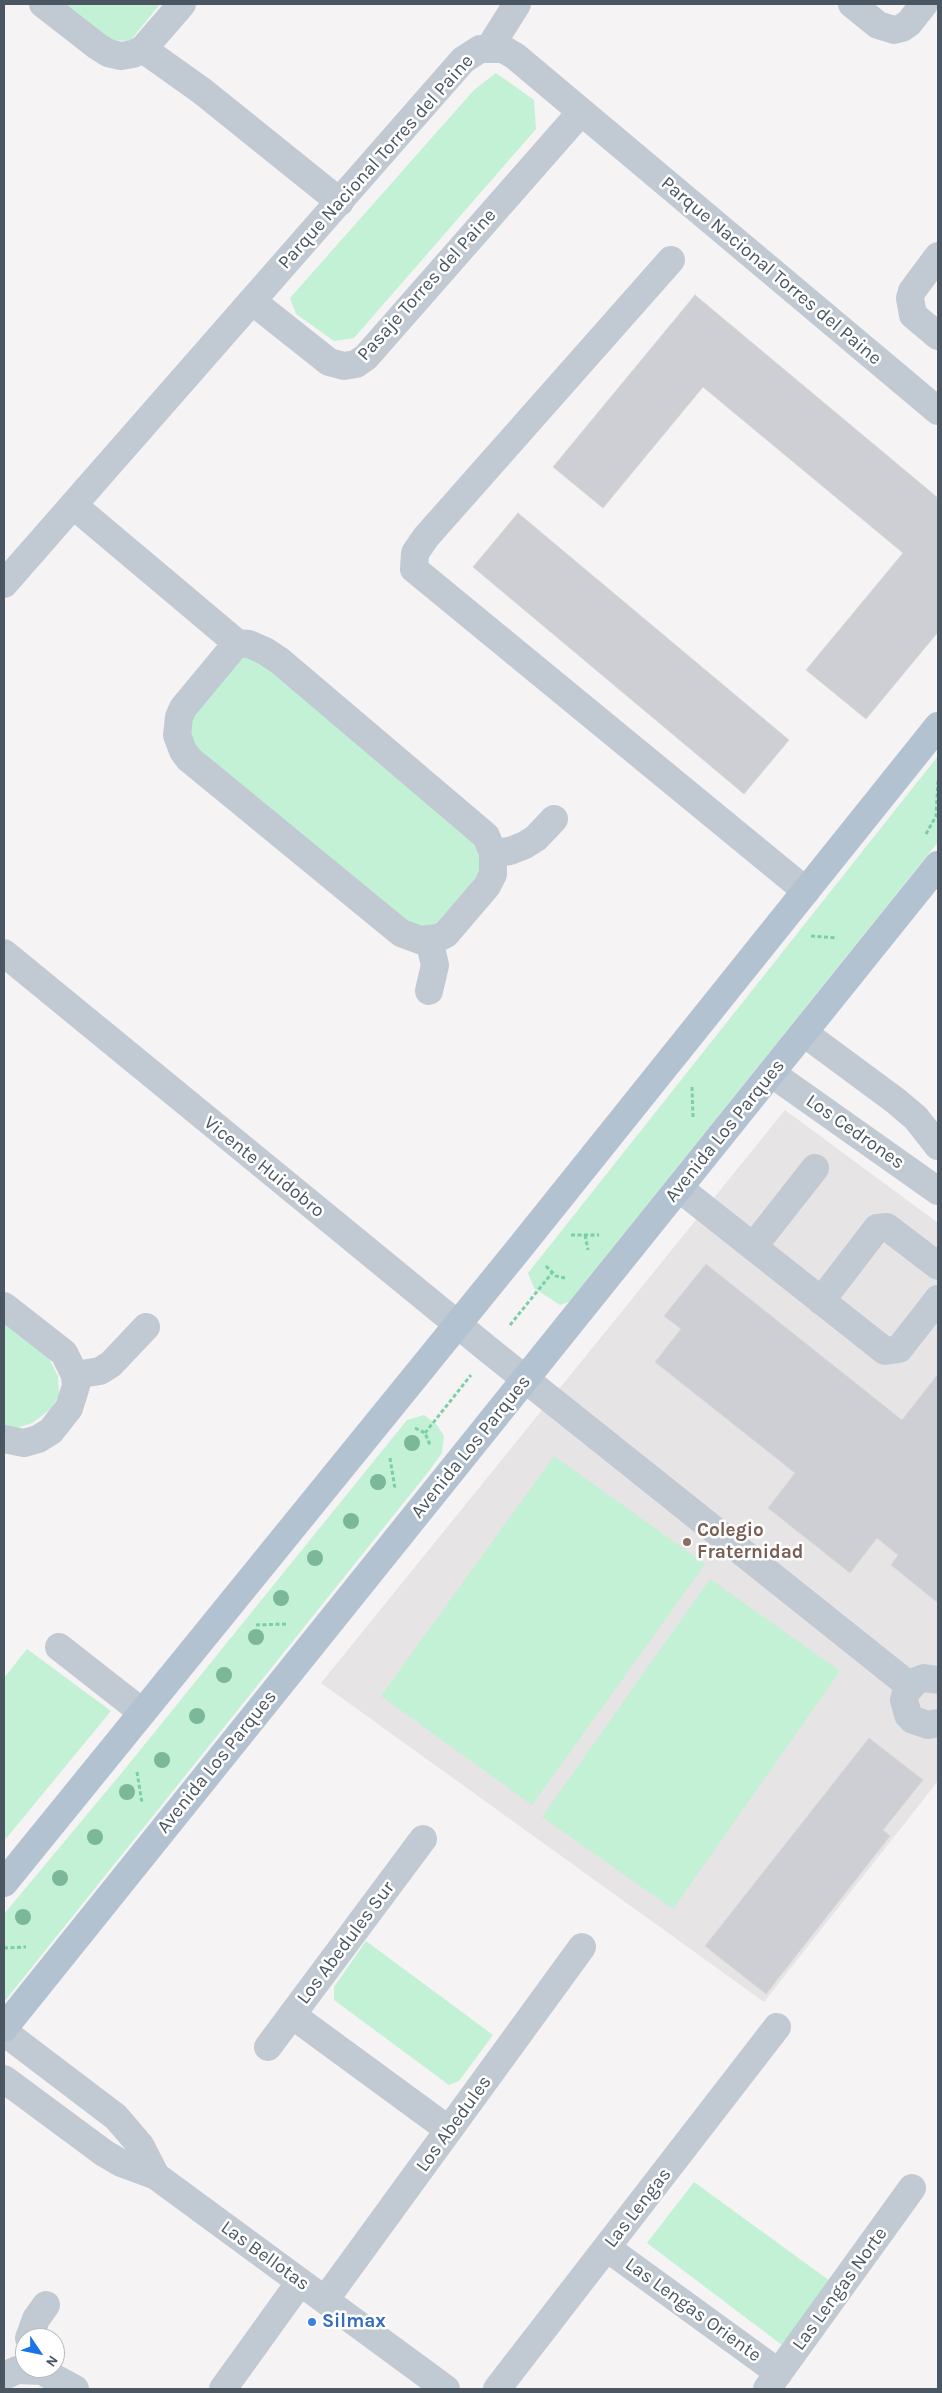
<!DOCTYPE html>
<style>
body{margin:0}
#map{position:relative;width:942px;height:2393px;overflow:hidden;background:#f5f3f3;font-family:Karla,sans-serif}
canvas{display:block}
.frame{position:absolute;inset:0;border:5px solid #4a5661;pointer-events:none}
.north{position:absolute;left:15px;top:2328px;width:50px;height:50px;box-sizing:border-box;background:#fff;border:1px solid #b7bbc0;border-radius:50%;rotate:124deg;font-size:14px;font-weight:700;line-height:20px;text-align:center;color:#4a5661}
.north::after{content:'';display:block;margin:auto;width:18px;height:22px;background:#1a73e8;clip-path:polygon(50% 0,100% 100%,50% 72%,0 100%)}
</style>
<div id="map">
<canvas width="942" height="2393"></canvas>
<div class="frame"></div>
<div class="north">N</div>
</div>
<script>
const context = document.querySelector('canvas').getContext('2d');
context.lineJoin = 'round';
function paint(path, color) { context.fillStyle = color; context.fill(path, 'evenodd'); }
const poly = rows => new Path2D(rows.map(r => 'M' + r).join(''));
function trace(path, color, width, dash) { context.strokeStyle = color; context.lineWidth = width; context.lineCap = dash ? 'butt' : 'round'; context.setLineDash(dash || []); context.stroke(path); }
function label(font, color, halo, rows, align = 'center') {
  context.font = font + ' Karla,sans-serif'; context.lineWidth = 5; context.setLineDash([]); context.textBaseline = 'middle'; context.strokeStyle = halo; context.fillStyle = color; for (const [text, x, y, turn = 0] of rows) {
    context.save(); context.translate(x, y); context.rotate((+turn || 0) * Math.PI / 180); context.textAlign = isNaN(turn) ? turn : align; if (halo) context.strokeText(text, 0, 0); context.fillText(text, 0, 0); context.restore();
  }
}
paint(poly([
 [785,1110,938,1223,938,1781,764,2002,321,1683]
]), '#e6e4e5');
paint(poly([
 [64,4,160,4,130,41,110,40],
 [496,73,534,100,536,129,354,338,334,341,296,314,290,298,474,90],
 [248,655,257,657,478,843,482,868,445,921,419,931,197,752,186,723,238,658],
 [938,756,938,842,569,1302,560,1305,534,1288,528,1273],
 [4,1321,48,1357,58,1376,59,1395,51,1409,32,1423,14,1429,4,1425],
 [424,1415,437,1425,444,1436,442,1453,429,1471,4,2002,4,1914,124,1770,407,1420],
 [554,1456,705,1564,532,1805,381,1696],
 [710,1579,840,1671,673,1909,542,1817],
 [27,1649,111,1711,4,1841,4,1678],
 [366,1941,493,2035,459,2081,449,2085,334,2000,334,1987],
 [694,2182,830,2281,782,2345,647,2243]
]), '#c3f1d5');
const building = poly([
 [695,295,938,498,938,632,866,719,806,670,903,553,703,387,603,508,553,467,695,295],
 [518,513,789,740,744,794,473,567,518,513],
 [706,1264,902,1420,938,1374,938,1603,891,1565,898,1555,877,1538,850,1573,768,1508,795,1473,655,1362,681,1329,664,1316,706,1264],
 [869,1738,923,1780,883,1830,890,1836,766,1994,705,1946,869,1738]
]);
paint(building, '#cdcfd5');
trace(building, '#d7d9de', 1);
trace(poly([
 [926,834,936,816,938,781],
 [811,936,837,938],
 [692,1087,693,1118],
 [571,1235,599,1235],
 [585,1235,588,1250],
 [546,1266,556,1276,565,1278],
 [510,1325,552,1273],
 [415,1428,425,1433,430,1445],
 [425,1433,471,1375],
 [390,1458,395,1489],
 [256,1625,287,1624],
 [137,1772,142,1803],
 [4,1948,26,1947]
]), '#7ad0a6', 3, [4, 2.5]);
trace(poly([
 [43,4,97,46,108,53,121,56,133,54,143,49,182,4],
 [852,4,878,25,894,30,902,28,909,23,924,4],
 [490,47,517,4],
 [143,49,202,91,340,202],
 [938,256,912,291,910,298,913,315,938,336],
 [671,260,426,537,415,553,414,569,806,891],
 [252,301,329,362,344,366,356,364,366,357,581,112],
 [73,505,237,643],
 [4,584,463,60,480,49,503,49,515,56,938,411],
 [237,643,249,644,265,651,280,661,486,836,493,853,493,874,487,886,446,934,438,938,420,940,401,933,189,759,183,751,177,735,179,717,183,708,237,643],
 [493,853,510,851,525,845,536,838,554,819],
 [4,953,490,1351,910,1686],
 [429,991,435,965,429,940],
 [804,1033,896,1101,916,1118,938,1146],
 [771,1073,938,1191],
 [679,1188,885,1351,899,1349,938,1299],
 [753,1247,815,1168],
 [821,1301,877,1228,887,1227,938,1266],
 [4,1306,64,1353,75,1375,76,1386,69,1408,51,1431,38,1439,24,1443,4,1439],
 [75,1375,100,1371,111,1364,146,1327],
 [59,1647,142,1712],
 [938,1680,924,1678,916,1681,906,1692,904,1700,908,1715,913,1720,928,1725,938,1723],
 [292,2015,449,2130],
 [4,2032,116,2117,140,2145,156,2176],
 [268,2047,423,1839],
 [4,2079,104,2153,121,2163,156,2176,446,2389],
 [607,2248,779,2373],
 [325,2300,582,1947],
 [29,2338,36,2319,46,2305],
 [4,2376,17,2370,42,2371,75,2389],
 [223,2389,300,2282],
 [497,2389,777,2027],
 [767,2389,912,2188]
]), '#c1cad2', 28);
trace(poly([
 [4,1883,518,1250,938,726],
 [4,2028,938,865]
]), '#b3c2d1', 28);
context.fillStyle = '#7bb799';
for (const [x, y] of [
 [412,1443],
 [378,1482],
 [351,1521],
 [315,1558],
 [281,1598],
 [256,1637],
 [224,1675],
 [197,1716],
 [162,1760],
 [127,1792],
 [95,1837],
 [60,1878],
 [23,1917]
]) { context.beginPath(); context.arc(x, y, 8, 0, 2 * Math.PI); context.fill(); }
for (const [x, y, r, color] of [
 [687,1542,5,"#8d6e63"],
 [312,2322,5,"#3f7fe0"]
]) { const dot = new Path2D(); dot.arc(x, y, r, 0, 2 * Math.PI); context.fillStyle = color; context.fill(dot); trace(dot, '#fff', 2); }
label('19px', '#4a5661', '#fff', [
 ["Parque Nacional Torres del Paine",376,162,-48],
 ["Parque Nacional Torres del Paine",771,271,40],
 ["Pasaje Torres del Paine",427,285,-48],
 ["Avenida Los Parques",725,1131,-51],
 ["Los Cedrones",855,1132,35],
 ["Vicente Huidobro",264,1167,39],
 ["Avenida Los Parques",471,1447,-51],
 ["Avenida Los Parques",217,1762,-51],
 ["Los Abedules Sur",346,1943,-53],
 ["Los Abedules",454,2124,-54],
 ["Las Lengas",638,2208,-52],
 ["Las Bellotas",265,2256,36],
 ["Las Lengas Norte",840,2289,-54],
 ["Las Lengas Oriente",693,2310,36]
]);
label('bold 19px', '#785e54', '#fff', [
 ["Colegio",697,1531],
 ["Fraternidad",697,1553]
], 'left');
label('bold 19px', '#366cbe', '#fff', [
 ["Silmax",322,2322]
], 'left');
</script>
